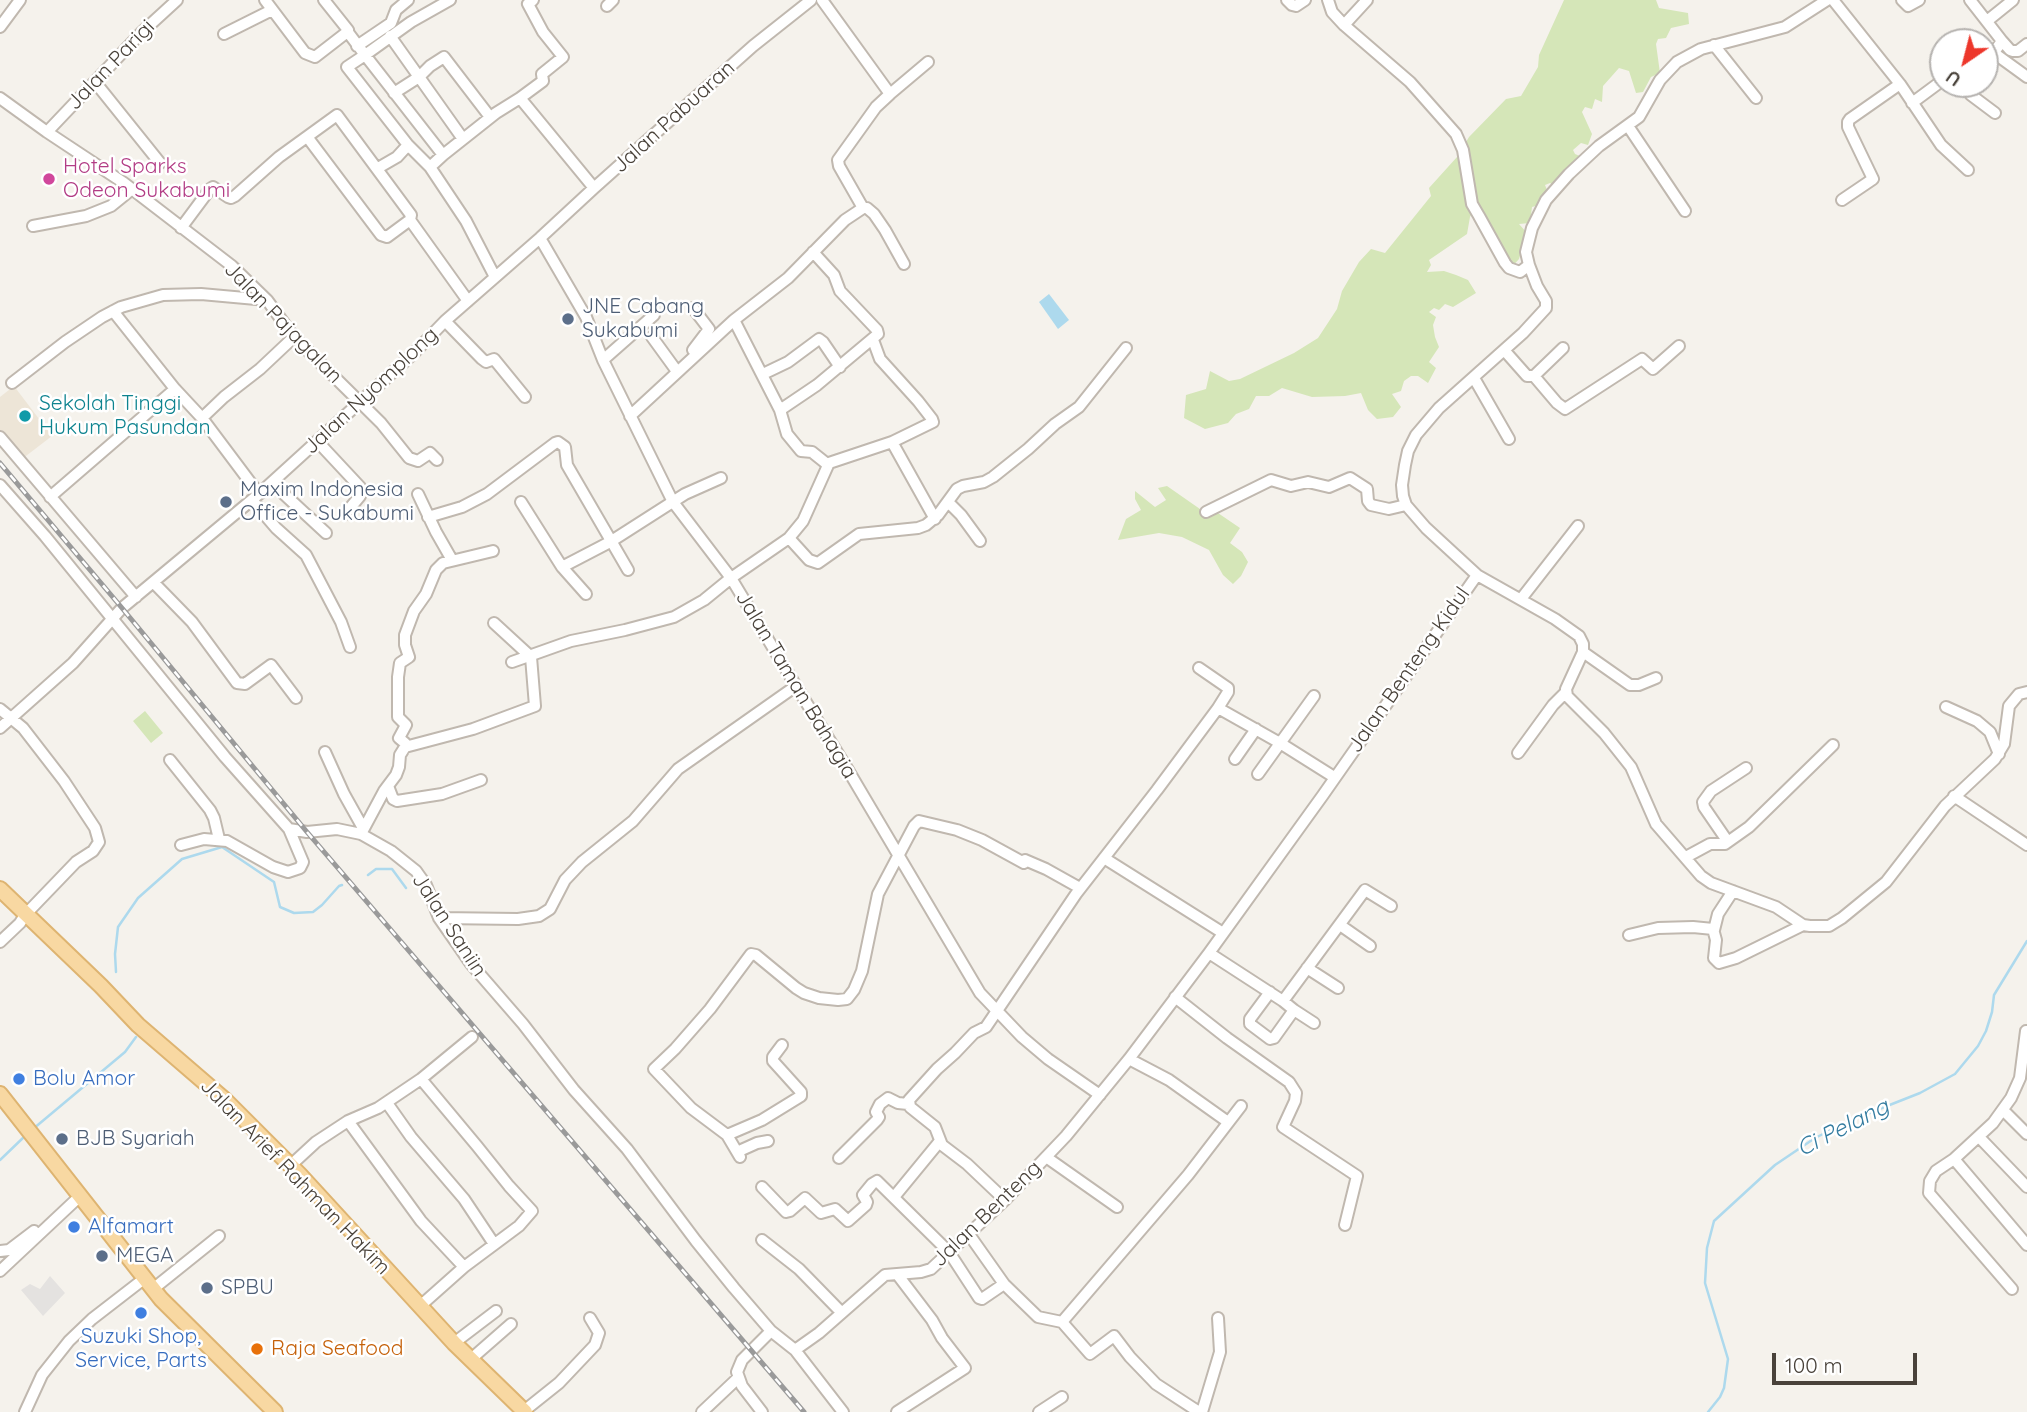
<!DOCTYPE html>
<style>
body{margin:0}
#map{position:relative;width:2027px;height:1412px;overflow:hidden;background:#f5f2ec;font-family:Quicksand,sans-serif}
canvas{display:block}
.north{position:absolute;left:1929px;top:28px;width:70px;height:70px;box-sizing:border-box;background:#fff;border:2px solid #b6b3b0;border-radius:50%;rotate:215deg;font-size:19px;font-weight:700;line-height:28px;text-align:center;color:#49423a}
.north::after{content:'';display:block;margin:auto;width:24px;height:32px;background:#ed372b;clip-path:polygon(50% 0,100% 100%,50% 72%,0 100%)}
.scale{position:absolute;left:1772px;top:1353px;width:145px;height:32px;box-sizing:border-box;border:4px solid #49423a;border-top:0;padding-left:9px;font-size:21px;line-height:24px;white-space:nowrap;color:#49423a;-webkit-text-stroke:5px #fff;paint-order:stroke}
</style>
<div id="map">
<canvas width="2027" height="1412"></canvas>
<div class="north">U</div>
<div class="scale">100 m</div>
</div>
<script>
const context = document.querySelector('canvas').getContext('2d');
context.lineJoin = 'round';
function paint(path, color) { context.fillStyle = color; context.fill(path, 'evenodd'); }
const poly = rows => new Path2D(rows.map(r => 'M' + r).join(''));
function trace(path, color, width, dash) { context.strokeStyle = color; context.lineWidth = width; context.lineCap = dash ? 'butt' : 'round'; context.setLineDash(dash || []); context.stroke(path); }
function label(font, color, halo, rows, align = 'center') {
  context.font = font + ' Quicksand,sans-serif'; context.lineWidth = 5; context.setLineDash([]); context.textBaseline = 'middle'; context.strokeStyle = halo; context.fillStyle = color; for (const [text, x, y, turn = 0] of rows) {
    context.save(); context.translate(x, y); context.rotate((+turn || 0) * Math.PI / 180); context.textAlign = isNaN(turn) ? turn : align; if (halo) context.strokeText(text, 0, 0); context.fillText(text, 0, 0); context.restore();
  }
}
paint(poly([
 [14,386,52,436,22,459,0,432,0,397]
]), '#ede5d7');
paint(poly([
 [1564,0,1656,0,1659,8,1688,13,1689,24,1671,28,1666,38,1658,39,1656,44,1660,73,1651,77,1643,92,1636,93,1629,71,1619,68,1603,86,1602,102,1595,99,1592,109,1585,107,1582,112,1592,134,1588,145,1581,143,1573,150,1575,154,1582,157,1584,169,1576,172,1560,190,1550,183,1545,185,1547,190,1555,195,1550,202,1532,207,1530,223,1519,224,1527,233,1519,259,1511,268,1471,215,1470,217,1467,234,1429,260,1431,265,1427,272,1444,271,1456,275,1468,280,1476,293,1453,307,1445,304,1439,310,1434,308,1429,312,1436,317,1433,325,1435,337,1439,347,1429,362,1436,368,1428,383,1418,376,1411,376,1404,381,1401,391,1392,394,1401,407,1393,417,1377,419,1368,410,1361,393,1345,396,1312,397,1282,388,1269,396,1256,396,1249,409,1236,414,1228,423,1205,429,1184,418,1186,395,1206,389,1210,371,1229,381,1240,379,1294,353,1318,338,1337,309,1342,291,1359,262,1371,249,1385,253,1431,196,1429,188,1457,157,1469,137,1506,99,1521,96,1538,67,1539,55],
 [1167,486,1210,516,1215,511,1240,528,1230,543,1242,552,1248,562,1241,576,1233,584,1223,575,1209,550,1182,537,1159,533,1118,540,1126,519,1141,510,1135,499,1135,491,1155,507,1166,500,1158,488],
 [145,711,163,733,151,743,133,721]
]), '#d5e6b8');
paint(poly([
 [50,1276,65,1293,43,1316,21,1290,30,1284,40,1289]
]), '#e4e2e0');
paint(poly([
 [1049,294,1069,320,1058,329,1039,302]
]), '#add9ed');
trace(poly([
 [368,875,376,869,392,869,406,888],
 [116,972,115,954,118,927,138,898,182,859,222,847,274,882,280,907,294,913,313,912,322,905,339,886,342,885],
 [33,1129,125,1052,136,1037],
 [0,1160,25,1136],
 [1708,1412,1720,1397,1724,1388,1728,1359,1705,1283,1707,1248,1714,1221,1775,1165,1815,1138,1849,1121,1920,1093,1955,1074,1978,1046,1986,1031,1992,1012,1994,995,2027,941]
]), '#add9ed', 2.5);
const minor = poly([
 [265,0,305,53,315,57,346,33,348,30,324,0],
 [533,0,528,4,543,32,563,57,542,74,543,81,520,98,594,188],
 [1287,0,1292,5,1296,6,1305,0],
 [1328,0,1332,12,1344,25,1410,82,1456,134,1463,150,1472,204,1479,216,1505,263,1509,268,1520,272,1529,265],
 [1833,0,1900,84,1941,145,1968,170],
 [1902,0,1908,6,1919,0],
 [1970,0,2002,41,1985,65],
 [607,6,613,0],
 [1987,21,2013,0],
 [1344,25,1367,0],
 [0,27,20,0],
 [347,31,365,55,411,22,450,0],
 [224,34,272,10],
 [390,36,463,139],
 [2002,41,2010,50,2013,51,2018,51,2027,44],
 [1714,45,1756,98],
 [357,46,391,23,396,10,408,0],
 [1994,53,2027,77],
 [95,82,160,163],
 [1972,84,1969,91,1971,95,1995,113],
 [394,93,419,77,430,66,444,57,490,117],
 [890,94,928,62],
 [0,98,47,132,124,183,232,266,267,300,294,337,381,423,409,458,418,461,430,453,437,460],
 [1912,103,1943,80],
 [1628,126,1685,211],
 [47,132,141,33,177,0],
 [408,145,430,167],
 [443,155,430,167,466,221,495,277],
 [378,168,397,157,408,145,347,67,365,55,443,155,496,113,520,98],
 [1842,200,1873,179,1848,127,1848,122,1850,119,1900,84],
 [863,208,867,208,874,214,885,230,904,264],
 [410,220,468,301],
 [33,226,86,216,111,206,132,189],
 [181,228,210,189,213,187,228,197,231,198,235,196,279,157,337,115,411,215,410,220,387,237,381,235,308,138],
 [540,238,586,317,603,360,673,502,731,578,796,686,848,770,980,993,1022,1037,1048,1059,1100,1095],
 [113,311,175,389,202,418,259,494],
 [734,320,780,410,787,434,801,451,812,452,827,464],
 [445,321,482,359,486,362,494,359,525,397],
 [652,337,676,370],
 [693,350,709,329,693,308],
 [1504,350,1527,376,1534,376,1557,403,1565,409,1642,359,1653,369,1679,346],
 [603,360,654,315],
 [763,374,788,362,819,339,823,342,840,367],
 [1534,376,1563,348],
 [1474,378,1509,439],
 [12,383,65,342,102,317,121,307,163,295,201,294,267,300],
 [780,410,817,385,878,334,877,330,840,291,834,275,813,252],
 [630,416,734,320,788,278,845,220,863,208,839,166,838,160,876,107,890,94,822,0],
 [202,418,224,397,260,369,294,337],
 [0,437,136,597],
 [318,442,360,487,362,491,360,496,345,514],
 [892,442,935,519],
 [272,483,326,533],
 [0,485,45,536,225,757,289,829,307,832,337,829,361,834,391,851,416,871,426,885,439,918,471,964,523,1024,574,1090,627,1149,696,1241,734,1288,771,1331,795,1350,819,1333,885,1275,921,1272,931,1269,1005,1200,1066,1136,1129,1059,1209,953,1323,795,1477,575,1426,528,1406,505,1403,496,1402,485,1405,465,1408,451,1416,435,1439,408,1523,333,1546,308,1546,301,1537,286,1529,265,1526,252,1532,228,1546,200,1569,174,1599,146,1639,117,1660,80,1677,62,1701,49,1785,27,1827,0],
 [418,494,436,532,452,560],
 [50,497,175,389],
 [252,500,276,528,306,555,341,622,350,647],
 [521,502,562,567,610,542,685,494,721,478],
 [948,502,961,515,980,541],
 [1206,512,1271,480,1291,486,1308,482,1329,487,1350,478,1367,489,1368,501,1371,505,1389,509,1406,505],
 [428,517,462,507,487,494,555,443,558,442,565,447,567,465,628,570],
 [789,538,803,521,829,463,892,442,933,422,932,419,918,401,880,359,873,340],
 [562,567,586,594],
 [1477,575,1555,619,1579,636,1583,644,1583,652,1566,689,1567,696,1604,733,1631,767,1656,824,1701,876,1711,883,1776,907,1803,925,1810,926,1829,926,1842,918,1886,882,1945,806,1995,759,2004,744,2009,706,2019,694,2027,692],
 [154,583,192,622,237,683,245,684,271,665,296,698],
 [1521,599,1578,526],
 [1583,652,1630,685,1639,685,1656,678],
 [512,662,571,641,625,630,674,617,704,600,731,578,789,538,809,560,818,563,859,534,918,528,926,525,938,515,957,489,963,486,984,482,993,477,1028,449,1055,424,1079,407,1126,348],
 [1199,668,1228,688,1228,692,1218,708],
 [1946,707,1977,721,1990,732,1999,754],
 [0,709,23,728,64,781,95,828,99,842,93,851,76,862,25,915,20,923,0,942],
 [0,728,73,663,122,608,259,494,415,352,445,321,540,238,594,188,753,46,811,0],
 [405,747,473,729,535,706,531,657,494,623],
 [325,752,344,794,363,828],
 [1518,753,1553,705,1565,693],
 [1235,759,1256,729],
 [170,760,210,810,214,818,219,839],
 [1258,774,1314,696],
 [388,786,393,799,397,801,442,794,481,780],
 [1954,796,2027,845],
 [361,834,384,791,396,775,399,767,400,755,405,747,405,743,399,738,406,725,398,717,398,677,400,663,409,657,405,645,405,635,414,611,426,594,436,570,443,563,493,551],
 [1728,842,1704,807,1703,802,1711,791,1746,768],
 [181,845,204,839,227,841,273,867,288,872,300,868,303,862,289,829],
 [1686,857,1710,844,1725,844,1749,827,1833,745],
 [1104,858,1223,933],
 [439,918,518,919,539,916,550,909,565,880,582,862,633,821,678,769,796,686],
 [1340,925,1370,946],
 [1714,930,1718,914,1733,891],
 [1629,935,1658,928,1693,927,1713,929,1716,940,1714,958,1719,963,1736,958,1803,925],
 [1209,953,1283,1001,1365,890,1391,906],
 [1307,968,1338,988],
 [1270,992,1250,1019,1250,1024,1270,1039,1274,1038,1294,1010,1283,1001],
 [1175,997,1227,1038,1289,1082,1296,1093,1295,1101,1283,1127,1357,1176,1345,1225],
 [1294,1010,1314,1023],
 [1129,1059,1169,1080,1228,1122],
 [387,1103,411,1137,464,1199,494,1244],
 [2003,1110,2027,1134],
 [348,1121,421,1221,464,1267],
 [727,1135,762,1120,801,1096,801,1092,773,1061,773,1057,782,1045],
 [1979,1137,2027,1187],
 [737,1152,757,1143,768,1141],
 [740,1157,727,1135,691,1108,654,1069,675,1049,710,1009,751,954,756,955,796,988,804,993,819,998,838,1000,847,999,854,990,862,971,878,894,914,826,919,821,957,830,982,840,1024,863,1025,860,1046,869,1080,888],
 [1046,1157,1117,1207],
 [839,1158,877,1120,879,1117,876,1112,880,1104,888,1098,898,1103,908,1104],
 [1954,1159,2027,1245],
 [290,1166,316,1142,348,1121,378,1108,421,1079,472,1037],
 [762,1187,786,1212,790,1211,805,1198,821,1213,835,1209,848,1221,866,1205,867,1202,863,1195,872,1184,877,1181,949,1252,979,1298,982,1299,1004,1284],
 [894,1197,940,1141],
 [1005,1200,967,1164,942,1145,935,1127,910,1107,909,1100,937,1069,955,1053,974,1033,986,1027,1076,894,1157,790,1218,708,1280,743,1334,777],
 [968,1233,1004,1284,1038,1317,1062,1322,1090,1354,1114,1336,1130,1357,1156,1384,1199,1412],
 [762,1240,799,1269,841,1312],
 [0,1251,9,1250,34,1231],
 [0,1271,80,1196],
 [897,1274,932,1320,942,1338,965,1368,897,1412],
 [153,1289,219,1236],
 [2012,1289,1929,1193,1930,1181,1936,1171,1954,1159,1993,1123,2011,1098,2020,1078,2026,1031],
 [419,1307,464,1267,519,1226,532,1211,509,1186,477,1146,421,1079],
 [1062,1322,1188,1175,1241,1106],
 [454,1343,496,1311],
 [795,1350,843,1412],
 [471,1359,511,1324],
 [524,1411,559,1383,595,1345,599,1333,590,1318],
 [25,1412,42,1375,69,1341,92,1319,145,1278],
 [702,1412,738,1378],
 [762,1412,742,1386,737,1372,742,1360,771,1331],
 [1039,1412,1062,1397],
 [1202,1412,1220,1352,1218,1318]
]);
const major = poly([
 [0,889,101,986,138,1025,225,1100,300,1175,454,1343,525,1412],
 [0,1094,161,1299,275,1412]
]);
trace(minor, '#c0b8af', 14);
trace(major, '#deb471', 18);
trace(minor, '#fff', 10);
trace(major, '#f8d8a2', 14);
const rail = poly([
 [0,463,122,608,307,832,804,1412]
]);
trace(rail, '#9a9a9a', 5);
trace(rail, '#fff', 2.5, [8]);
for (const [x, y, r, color] of [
 [49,179,7,"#d1479c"],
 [568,319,7,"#5c6f8a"],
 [25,416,7,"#0f9aa8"],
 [226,502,7,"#5c6f8a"],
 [19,1079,7,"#3f7fe0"],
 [62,1139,7,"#5c6f8a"],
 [74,1227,7,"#3f7fe0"],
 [102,1256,7,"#5c6f8a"],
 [207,1288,7,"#5c6f8a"],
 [141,1313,7,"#3f7fe0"],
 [257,1349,7,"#e8710a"]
]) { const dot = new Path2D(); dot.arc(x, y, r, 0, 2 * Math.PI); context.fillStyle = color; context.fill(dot); trace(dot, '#fff', 2.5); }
label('21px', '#49423a', '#fff', [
 ["Jalan Parigi",111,65,-46],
 ["Jalan Pabuaran",674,117,-42],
 ["Jalan Pajagalan",283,323,46],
 ["Jalan Nyomplong",371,391,-43],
 ["Jalan Benteng Kidul",1409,670,-55],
 ["Jalan Taman Bahagia",796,685,59],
 ["Jalan Saniin",449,925,57],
 ["Jalan Arief Rahman Hakim",295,1177,46],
 ["Jalan Benteng",987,1214,-44]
]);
label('21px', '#b23c85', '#fff', [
 ["Hotel Sparks",63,167],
 ["Odeon Sukabumi",63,191]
], 'left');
label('21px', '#4e5e75', '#fff', [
 ["JNE Cabang",582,307],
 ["Sukabumi",582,331],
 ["Maxim Indonesia",240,490],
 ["Office - Sukabumi",240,514],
 ["BJB Syariah",76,1139],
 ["MEGA",116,1256],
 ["SPBU",221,1288]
], 'left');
label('21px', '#0d838f', '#fff', [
 ["Sekolah Tinggi",39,404],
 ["Hukum Pasundan",39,428]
], 'left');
label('21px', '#366cbe', '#fff', [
 ["Bolu Amor",33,1079],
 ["Alfamart",88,1227],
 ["Suzuki Shop,",141,1337,"center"],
 ["Service, Parts",141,1361,"center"]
], 'left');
label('21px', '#c56008', '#fff', [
 ["Raja Seafood",271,1349]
], 'left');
label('italic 23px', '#347ca0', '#fff', [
 ["Ci Pelang",1843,1128,-27]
]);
</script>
